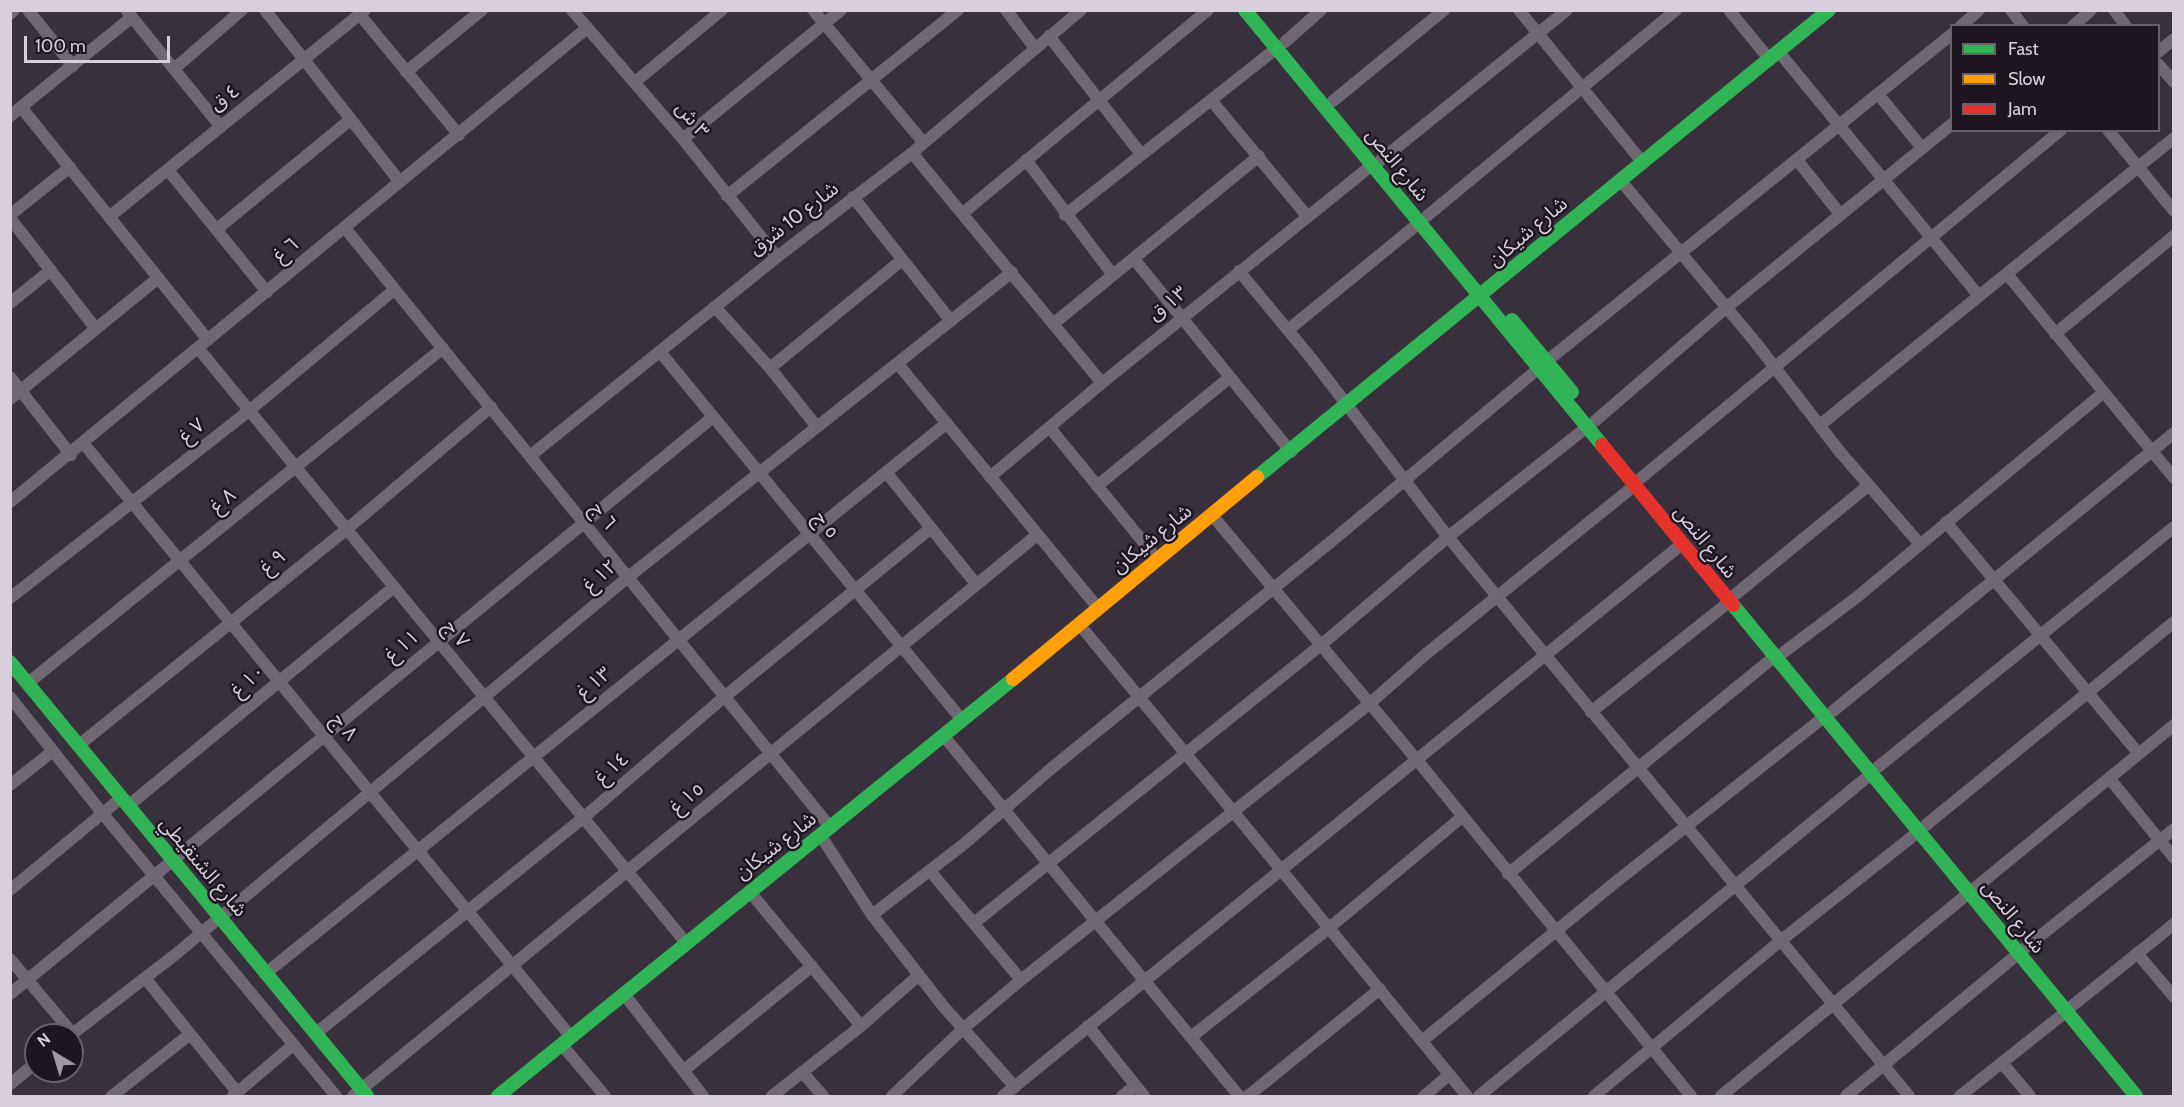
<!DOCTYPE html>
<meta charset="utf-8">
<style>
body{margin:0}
#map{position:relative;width:2184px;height:1107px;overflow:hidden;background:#38303c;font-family:Cabin,sans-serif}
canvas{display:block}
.frame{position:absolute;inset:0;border:12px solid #d8cede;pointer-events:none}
.legend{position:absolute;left:1950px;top:24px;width:210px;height:108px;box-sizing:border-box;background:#1d1621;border:2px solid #68606d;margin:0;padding:8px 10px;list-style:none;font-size:18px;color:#d8cede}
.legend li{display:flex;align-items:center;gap:12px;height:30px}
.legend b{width:30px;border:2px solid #68606d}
.north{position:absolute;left:24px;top:1023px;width:60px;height:60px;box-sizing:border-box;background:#1d1621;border:2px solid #68606d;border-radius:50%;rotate:322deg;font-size:16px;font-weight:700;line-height:24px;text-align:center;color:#d8cede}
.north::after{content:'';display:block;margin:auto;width:21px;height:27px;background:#a097a5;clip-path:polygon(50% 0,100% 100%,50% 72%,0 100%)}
.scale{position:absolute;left:24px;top:36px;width:146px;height:27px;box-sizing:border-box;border:3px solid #d8cede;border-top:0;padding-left:8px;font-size:18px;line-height:21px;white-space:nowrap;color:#d8cede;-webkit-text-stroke:4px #1d1621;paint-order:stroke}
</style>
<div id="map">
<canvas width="2184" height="1107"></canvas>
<div class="frame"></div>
<ul class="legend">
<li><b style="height:8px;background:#30b455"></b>Fast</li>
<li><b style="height:8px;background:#ff9f0a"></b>Slow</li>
<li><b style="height:8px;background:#e5322d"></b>Jam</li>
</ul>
<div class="north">N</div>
<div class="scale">100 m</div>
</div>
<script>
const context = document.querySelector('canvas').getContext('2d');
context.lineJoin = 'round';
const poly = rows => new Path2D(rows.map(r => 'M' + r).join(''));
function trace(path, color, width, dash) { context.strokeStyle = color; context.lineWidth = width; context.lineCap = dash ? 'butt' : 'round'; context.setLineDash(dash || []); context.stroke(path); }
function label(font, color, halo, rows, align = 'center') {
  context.font = font + ' Cabin,"Noto Sans Arabic",sans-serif'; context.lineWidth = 5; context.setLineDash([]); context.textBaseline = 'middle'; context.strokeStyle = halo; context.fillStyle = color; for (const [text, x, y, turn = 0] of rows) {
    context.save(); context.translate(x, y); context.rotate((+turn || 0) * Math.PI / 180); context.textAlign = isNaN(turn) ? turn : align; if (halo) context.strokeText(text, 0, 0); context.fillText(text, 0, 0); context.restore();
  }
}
trace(poly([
 [28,10,73,66],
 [265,10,400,182],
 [572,10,683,139,777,257],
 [813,10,923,142],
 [1006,10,1035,48],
 [1519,10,1643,163],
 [1729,10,1770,60],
 [2011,10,2023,26],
 [2114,10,2126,26],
 [127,11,221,127],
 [10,14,14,10],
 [360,15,459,135],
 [1961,26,1979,10],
 [2073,26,2091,10],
 [1049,36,1141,154],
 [1285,42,1321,10],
 [1779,52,1979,296],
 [2158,52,2174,39],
 [2158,64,2174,82],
 [174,69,242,10],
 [406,72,482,10],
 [635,82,722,10],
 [1878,94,1922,148],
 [1211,100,1307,216],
 [1333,101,1444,10],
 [21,107,208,340],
 [10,116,132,17],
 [2108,130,2174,211],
 [683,139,841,10],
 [912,153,1102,383],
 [1026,160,1113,275],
 [1381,160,1567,10],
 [1797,160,1840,214],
 [168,170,267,292],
 [1621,181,1756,343,1840,452,1919,543],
 [727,196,958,10],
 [853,197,951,321],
 [963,213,1208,10],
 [10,215,70,167],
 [1065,215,1277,48],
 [1427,216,1676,10],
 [109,217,365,10],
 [10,218,96,329],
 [345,228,831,828],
 [217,229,350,120],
 [1134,259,1291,452],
 [1239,271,1311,358,1448,537,1909,1096],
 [2007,274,2174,478],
 [10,303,51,270],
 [715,307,770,368,817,427],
 [1053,324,1259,156],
 [1288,330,1419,223],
 [2055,334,2174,236],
 [198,348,687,944],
 [661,353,962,720],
 [1547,361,1952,34],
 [898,364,1098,608],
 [770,368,902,260],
 [10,377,71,455],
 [10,399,157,279],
 [1595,421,1727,307,1952,124],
 [1820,425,2174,138],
 [1050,428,1158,560],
 [84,444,571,1037],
 [530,456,777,257,912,153,1081,10],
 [886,472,976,584],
 [990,477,1102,383,1372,165],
 [1641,478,2061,130],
 [1097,486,1229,378],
 [10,502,587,28],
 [1212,515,1417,760,1691,1096],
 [1946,522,2139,754],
 [1736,594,1869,485],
 [10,598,250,410,394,290],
 [1079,624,1467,1096],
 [1784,652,1857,597,2103,393],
 [28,683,443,348],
 [10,697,103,814,336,1096],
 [1833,711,2174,433],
 [1591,712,1729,602],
 [943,735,1239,1096],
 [79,745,347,529,491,407],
 [1878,767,2174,527],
 [2110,779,2174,858],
 [10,785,53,751],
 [128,806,394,587],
 [1926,825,2174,622],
 [821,836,872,915,943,1006,1015,1087],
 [930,871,1021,980],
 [1508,874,1774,657],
 [10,890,121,798],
 [750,892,861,1026],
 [872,915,964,844,1053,767,1333,540,1538,369],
 [974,923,1321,645,1448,537,1587,427],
 [2025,948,2174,829],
 [2137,953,2174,997],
 [10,959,73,1034],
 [265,974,947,423],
 [145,978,237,1092],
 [10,994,713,417],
 [624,994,703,1096],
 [2072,1006,2174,924],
 [1088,1026,1144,1096],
 [315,1034,583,818,723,698,931,528],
 [71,1035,176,954,627,578,1012,272],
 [1191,1037,1329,928,1462,817],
 [1422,1041,1612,885,1824,717],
 [562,1045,605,1096],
 [2002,1063,2030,1096],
 [683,1071,812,966],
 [803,1073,823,1096],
 [10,1084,36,1063],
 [112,1096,190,1034],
 [233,1096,293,1045],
 [353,1096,1037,535],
 [772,1096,861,1026,919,975],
 [892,1096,964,1028,1021,980,1369,704,1426,654,1634,486],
 [1003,1096,1682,544],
 [1122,1096,1135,1086],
 [1248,1096,1380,989],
 [1424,1096,1449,1075],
 [1479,1096,1871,774],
 [1594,1096,1779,942,1918,832],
 [1721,1096,2174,725],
 [1846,1096,2018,954],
 [1960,1096,2067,1011]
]), '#6f6873', 12);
trace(poly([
 [1245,10,1602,445],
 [1512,320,1572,392],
 [1257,477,1829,10],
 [1733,605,2136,1096],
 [10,662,367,1096],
 [498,1096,1013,679]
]), '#30b455', 14);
trace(poly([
 [1013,679,1257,477]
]), '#ff9f0a', 14);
trace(poly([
 [1602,445,1733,605]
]), '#e5322d', 14);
label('20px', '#d8cede', '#1d1621', [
 ["٤ ق",225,98,-38],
 ["٣ ش",692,120,51],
 ["شارع النص",1397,165,51],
 ["شارع 10 شرق",794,219,-38],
 ["شارع شيكان",1528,232,-40],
 ["٦ غ",286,250,-39],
 ["١٣ ق",1168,304,-39],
 ["٧ غ",192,431,-39],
 ["٨ غ",223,501,-39],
 ["٦ ج",603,516,52],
 ["٥ ج",826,525,51],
 ["شارع شيكان",1152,539,-39],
 ["شارع النص",1705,542,51],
 ["٩ غ",273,562,-38],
 ["١٢ غ",600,576,-40],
 ["٧ ج",456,634,51],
 ["١١ غ",402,646,-39],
 ["١٠ غ",248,681,-40],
 ["١٣ غ",594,683,-39],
 ["٨ ج",344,727,50],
 ["١٤ غ",612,768,-41],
 ["١٥ غ",687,798,-40],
 ["شارع شيكان",776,846,-38],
 ["شارع الشنقيطي",203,867,50],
 ["شارع النص",2013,917,51]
]);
</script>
